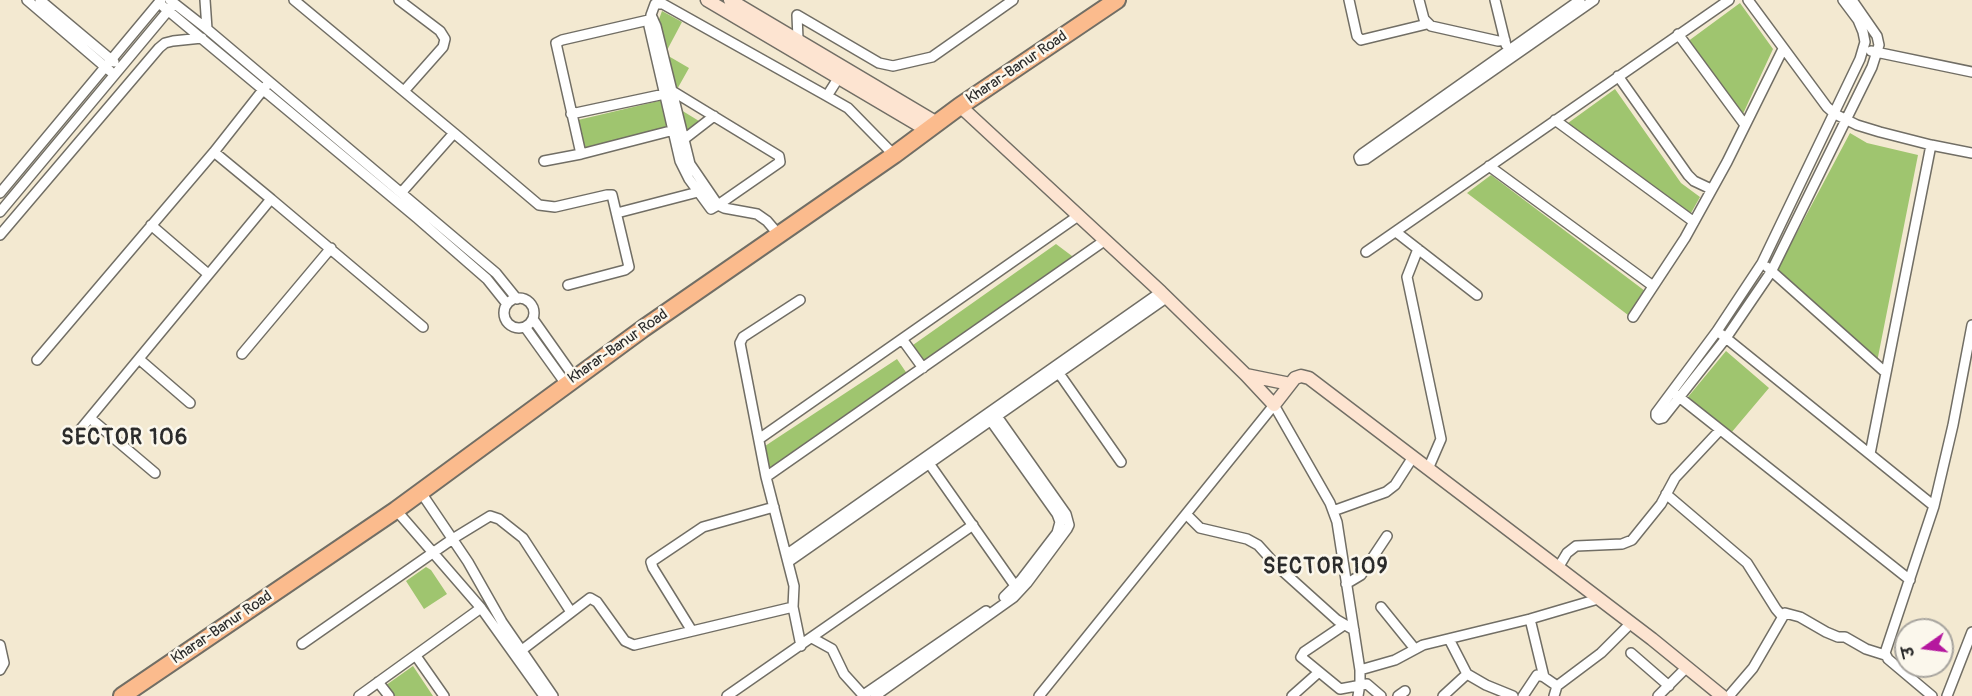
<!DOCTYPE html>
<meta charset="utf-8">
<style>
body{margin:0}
#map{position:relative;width:1972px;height:696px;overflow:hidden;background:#f3e9d1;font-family:Pangolin,"Playpen Sans Deva",sans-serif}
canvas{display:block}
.north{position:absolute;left:1894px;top:618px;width:60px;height:60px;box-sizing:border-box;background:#fbf7ec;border:2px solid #a8a59f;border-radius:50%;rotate:256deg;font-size:16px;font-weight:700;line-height:24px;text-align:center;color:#2b2b2b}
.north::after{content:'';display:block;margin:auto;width:21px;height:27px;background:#b5179e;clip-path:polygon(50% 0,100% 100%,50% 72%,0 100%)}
</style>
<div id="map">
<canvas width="1972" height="696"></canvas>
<div class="north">उ</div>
</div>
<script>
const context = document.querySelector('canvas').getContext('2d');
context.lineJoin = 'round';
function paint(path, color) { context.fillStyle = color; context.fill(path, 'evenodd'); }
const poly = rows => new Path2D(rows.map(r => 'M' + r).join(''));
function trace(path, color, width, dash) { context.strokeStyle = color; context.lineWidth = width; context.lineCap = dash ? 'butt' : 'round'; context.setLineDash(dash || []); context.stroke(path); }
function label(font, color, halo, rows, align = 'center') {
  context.font = font + ' Pangolin,sans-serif'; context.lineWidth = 5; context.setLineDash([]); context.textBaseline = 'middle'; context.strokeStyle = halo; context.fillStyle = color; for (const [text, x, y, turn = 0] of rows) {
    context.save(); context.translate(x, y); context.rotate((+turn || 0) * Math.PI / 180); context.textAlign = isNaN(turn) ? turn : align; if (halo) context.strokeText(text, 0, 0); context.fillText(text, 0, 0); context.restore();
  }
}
paint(poly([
 [1740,3,1773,49,1742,116,1687,42],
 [662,11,682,22,665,54,689,68,675,93,658,30,658,22],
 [1615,89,1681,183,1700,197,1691,213,1568,123],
 [663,100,669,128,584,148,578,120],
 [681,110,699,121,700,125,686,136],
 [1850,133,1867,143,1918,155,1877,362,1777,270],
 [1491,175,1645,291,1628,315,1467,193],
 [1056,244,1076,259,926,364,913,345],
 [1726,351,1769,388,1731,433,1688,397],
 [897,359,910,378,767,472,762,448],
 [426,567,431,570,447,594,424,609,406,581],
 [413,666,433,696,388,696,382,688]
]), '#9fc56f');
const street = poly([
 [27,0,110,71],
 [40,0,114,62],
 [170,0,207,29,496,273,517,299],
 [205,0,207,29],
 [294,0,454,133,401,193],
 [399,0,440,31,445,39,443,47,404,91],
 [1349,0,1357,36,1361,40,1427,24],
 [1419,0,1424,19,1431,26,1498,41,1505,40],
 [1495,0,1506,45],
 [1580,0,1362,154,1359,157,1360,160,1366,159,1594,0],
 [1748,0,1827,107,1835,114,1857,125,1880,132,1931,145,1972,153],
 [1843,0,1858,20,1863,32,1865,42,1860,59,1762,263,1717,331,1656,413,1656,416,1659,419,1663,418,1726,338,1771,272,1872,67,1879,45,1877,36,1852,0],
 [159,3,417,218,487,279,507,304],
 [651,15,656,26,690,164,718,205,711,209,689,179,680,161,649,26,651,15,655,4,663,4,827,96],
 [1678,34,1745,125],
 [798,39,797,15,879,63,893,66,932,57,1013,0],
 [1871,51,1972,72],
 [1618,76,1688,175,1694,181,1711,189],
 [839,77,827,96,848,108,894,155],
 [571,114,674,92,779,156,780,162,718,205,724,208,757,214,767,221,779,235],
 [1555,120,1694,222],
 [454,133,539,205,555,207,607,195,612,195,629,267,625,270,568,285],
 [683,140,714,116],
 [214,152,271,199],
 [581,154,556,43,562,40,653,19],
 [544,161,581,154,678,129],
 [1489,166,1653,286],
 [0,193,161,0],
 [0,212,172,6],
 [617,213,698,192],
 [151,225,208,274],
 [1396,232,1477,295],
 [0,235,159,48,165,43,173,41,202,38],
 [1418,249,1407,277,1441,439,1428,469],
 [1366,252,1729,0],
 [1767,267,1886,373],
 '504 313a15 15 0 1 1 30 0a15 15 0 1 1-30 0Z',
 [800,300,743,337,740,343,766,477,794,586,793,607,801,646],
 [1633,317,1685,238,1727,162,1783,49],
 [533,319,574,377],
 [525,327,566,384],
 [1721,334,1934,506],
 [902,339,923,368],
 [242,354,331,248],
 [139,359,190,403],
 [37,360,214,152,266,86],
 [1056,369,1121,462],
 [1674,393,1910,580],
 [988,417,1057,514,1060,522,1057,533,1021,580,1004,597],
 [90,418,155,473],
 [79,431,271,199,423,327],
 [759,439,1078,216],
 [1870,454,1931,145],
 [926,459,1018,590],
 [766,477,1104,241],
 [420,491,468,562,502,622,553,696],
 [1666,494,1747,563,1776,609,1782,616],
 [396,510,481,608,544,696],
 [1333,511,1386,492,1395,485,1413,457],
 [1186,514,1200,528,1247,539,1258,545,1277,566,1337,620,1354,630],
 [786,555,1161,292],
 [788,562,1166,298],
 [1558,568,1567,553,1576,546,1622,544,1632,540,1661,504,1675,478,1720,430],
 [1346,584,1361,575,1387,536],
 [1381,607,1415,649],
 [1530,619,1544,677],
 [1344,625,1304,652,1301,657,1340,689,1367,684,1381,696],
 [692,631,653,568,651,562,703,527,774,507],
 [812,638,832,649,844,674,863,695],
 [1449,639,1467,674,1486,685,1513,696],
 [302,644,454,538,490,516,499,519,523,538,571,612],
 [0,645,4,663,0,670],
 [522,650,590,598,597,602,625,641,634,645,793,607],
 [1631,653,1669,686],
 [416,656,444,696],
 [1360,670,1395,660,1423,645,1530,619,1598,599],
 [378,682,389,696],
 [359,696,481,608],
 [727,696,973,525],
 [862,696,986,611],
 [875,696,1014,597,1027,583,1067,529,1069,525,1066,514,994,412],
 [1039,696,1274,405,1330,503,1337,522,1360,670,1360,684,1358,696],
 [1292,696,1319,672],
 [1398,696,1405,691],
 [1443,696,1467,674],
 [1523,696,1537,675,1544,677,1557,686],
 [1554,696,1557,686,1601,653,1630,624],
 [1658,696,1687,667],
 [1729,696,1753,668,1785,613,1800,617,1826,632,1838,637,1845,637,1866,649,1885,655],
 [1932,696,1888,659,1885,653,1934,506,1953,425,1972,325],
 [1947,696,1972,632]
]);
const secondary = poly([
 [707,0,927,130],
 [730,0,937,123],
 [960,106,1161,292,1246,375,1274,405,1295,378,1301,376,1309,378,1652,639,1722,696],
 [1246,375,1290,384]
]);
const highway = poly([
 [122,696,396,510,644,328,894,155,960,106,1117,0]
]);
trace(street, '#716e65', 12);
trace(secondary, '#716e65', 15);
trace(highway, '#716e65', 20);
trace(street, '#fff', 9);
trace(secondary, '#fde4d1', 12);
trace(highway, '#fbbb8d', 16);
label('15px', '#2b2b2b', '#fbf7ec', [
 ["Kharar-Banur Road",1017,68,-34],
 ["Kharar-Banur Road",618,347,-35],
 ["Kharar-Banur Road",222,628,-34]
]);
context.letterSpacing = '1.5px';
label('bold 21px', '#2b2b2b', '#fbf7ec', [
 ["SECTOR 106",125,439],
 ["SECTOR 109",1326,568]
]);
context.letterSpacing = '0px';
</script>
